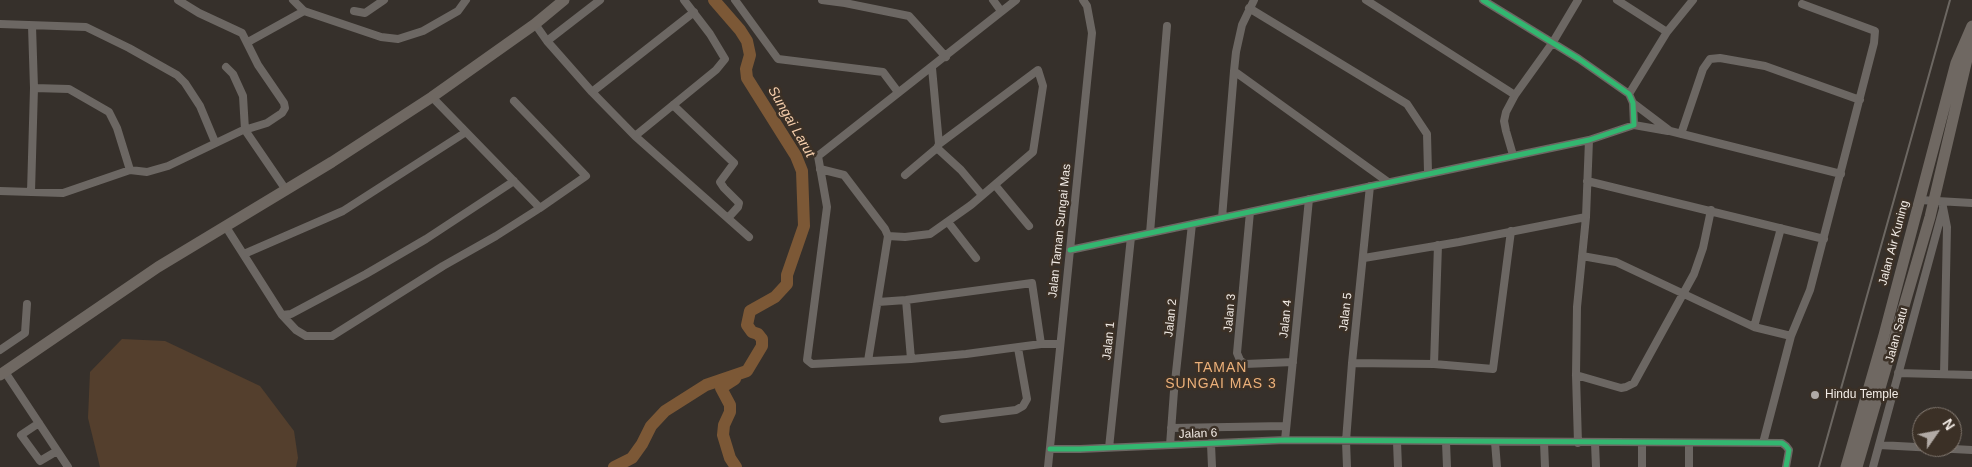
<!DOCTYPE html>
<style>
body{margin:0}
#map{position:relative;width:1972px;height:467px;overflow:hidden;background:#36302b;font-family:Helvetica,sans-serif}
canvas{display:block}
.north{position:absolute;left:1912px;top:407px;width:50px;height:50px;box-sizing:border-box;background:#3b3026;border:1px solid #857b73;border-radius:50%;rotate:57deg;font-size:14px;font-weight:700;line-height:20px;text-align:center;color:#f3ece6}
.north::after{content:'';display:block;margin:auto;width:18px;height:22px;background:#b1aaa5;clip-path:polygon(50% 0,100% 100%,50% 72%,0 100%)}
</style>
<div id="map">
<canvas width="1972" height="467"></canvas>
<div class="north">N</div>
</div>
<script>
const context = document.querySelector('canvas').getContext('2d');
context.lineJoin = 'round';
function paint(path, color) { context.fillStyle = color; context.fill(path, 'evenodd'); }
const poly = rows => new Path2D(rows.map(r => 'M' + r).join(''));
function trace(path, color, width, dash) { context.strokeStyle = color; context.lineWidth = width; context.lineCap = dash ? 'butt' : 'round'; context.setLineDash(dash || []); context.stroke(path); }
function label(font, color, halo, rows, align = 'center') {
  context.font = font + ' Helvetica,sans-serif'; context.lineWidth = 5; context.setLineDash([]); context.textBaseline = 'middle'; context.strokeStyle = halo; context.fillStyle = color; for (const [text, x, y, turn = 0] of rows) {
    context.save(); context.translate(x, y); context.rotate((+turn || 0) * Math.PI / 180); context.textAlign = isNaN(turn) ? turn : align; if (halo) context.strokeText(text, 0, 0); context.fillText(text, 0, 0); context.restore();
  }
}
paint(poly([
 [122,339,165,341,260,386,294,431,298,458,296,467,100,467,88,418,90,372]
]), '#543f2d');
trace(poly([
 [735,379,721,388,730,405,730,412,724,425,723,435,730,458,736,467],
 [614,467,632,458,642,444,651,426,665,411,706,385,747,371,762,346,762,339,758,334,752,332,747,325,750,311,775,297,787,284,787,275,804,226,802,171,796,156,747,78,746,69,750,55,747,41,740,30,714,0]
]), '#7c5836', 12);
trace(poly([
 [293,0,304,11,381,37,398,39,423,31,458,11,466,0],
 [735,0,778,59,883,72,898,92],
 [822,0,845,3,909,16,946,57],
 [993,0,1001,11],
 [1016,0,818,156,827,207,807,360,812,364,911,359,966,354,1041,344,1059,344],
 [1366,0,1515,95],
 [1617,0,1667,32],
 [1249,8,1407,104,1427,134,1428,172],
 [354,11,365,13,384,0],
 [0,24,86,27,129,48,177,75,185,83,200,106,215,142],
 [535,24,547,41,592,92,635,136,749,237],
 [547,41,600,0],
 [248,42,304,11],
 [226,67,233,74,243,96,245,130,286,190],
 [1234,71,1236,52,1242,25,1254,0],
 [34,88,69,89,109,112,117,128,130,170],
 [592,92,694,12],
 [1629,94,1667,32,1693,0],
 [432,97,540,208,586,176,514,101],
 [1633,103,1670,131,1841,174],
 [673,105,734,163,720,182,724,188,739,203,738,207,728,218],
 [1634,125,1668,131],
 [1681,134,1703,69,1710,59,1720,58,1765,66,1860,100],
 [635,136,716,70,725,59,710,34,684,0],
 [937,148,961,170,982,195],
 [1513,155,1506,131,1504,121,1506,112,1515,95,1553,42,1578,0],
 [820,169,844,175,885,229,888,236,868,361],
 [905,175,937,148,939,144,932,68],
 [1587,181,1824,239],
 [995,185,1029,226],
 [0,191,63,193,130,170,147,172,168,166,241,131,267,123,282,113,285,108,284,103,258,65,242,33,199,13,178,0],
 [31,192,34,88,32,26],
 [1920,200,1972,203],
 [1942,202,1947,227,1944,374],
 [1250,212,1237,353,1240,360,1245,364,1293,362],
 [1222,218,1234,71,1388,182],
 [948,222,976,258],
 [226,227,282,315,291,314,366,274,426,239,514,181],
 [1150,233,1167,26],
 [888,236,905,237,930,234,971,205,1033,152,1043,86,1038,70,939,144],
 [1070,250,1589,140,1634,125,1633,103,1629,94,1579,59,1483,0],
 [244,254,343,211,466,132],
 [1582,256,1616,262,1754,327,1791,336],
 [1364,258,1459,242,1586,217],
 [906,300,911,359],
 [878,302,906,300,1032,283,1041,344],
 [282,315,296,330,306,336,332,336,443,266,496,236,540,208],
 [1754,327,1781,228],
 [0,350,25,333,27,304],
 [1352,363,1434,364,1493,369,1511,231],
 [1434,364,1438,245],
 [5,372,68,467],
 [1898,373,1972,375],
 [1576,375,1621,388,1626,387,1634,383,1694,274,1703,248,1711,210],
 [943,419,1016,410,1023,406,1027,399,1018,348],
 [39,423,21,435,40,461,57,451],
 [1171,428,1285,426],
 [1285,440,1309,199],
 [1397,442,1398,467],
 [1446,442,1447,467],
 [1495,442,1497,467],
 [1544,442,1545,467],
 [1578,443,1576,375,1577,307,1586,217,1589,140],
 [1595,443,1596,467],
 [1642,443,1642,467],
 [1689,443,1689,467],
 [1763,443,1791,336,1810,290,1874,43,1875,31,1802,4],
 [1211,444,1212,467],
 [1170,445,1174,391,1192,224],
 [1879,445,1972,450],
 [1109,448,1131,237],
 [1050,449,1080,449,1285,440,1782,443,1786,446,1789,450,1786,467],
 [1048,467,1092,33,1087,6,1083,0],
 [1347,467,1346,441,1352,363,1370,186],
 [1873,467,1943,209]
]), '#6c6763', 8);
trace(poly([
 [0,375,158,267,332,162,432,97,535,24,564,0],
 [1846,467,1884,335,1956,63,1972,26],
 [1857,467,1930,217,1972,38]
]), '#6f6862', 11);
trace(poly([
 [1819,467,1950,0]
]), '#6c6762', 2);
trace(poly([
 [1070,250,1589,140,1634,125,1633,103,1629,94,1579,59,1483,0],
 [1050,449,1080,449,1285,440,1782,443,1786,446,1789,450,1786,467]
]), '#33b770', 5);
for (const [x, y, r, color] of [
 [1815,395,5,"#b1aaa5"]
]) { const dot = new Path2D(); dot.arc(x, y, r, 0, 2 * Math.PI); context.fillStyle = color; context.fill(dot); trace(dot, '#3b3026', 2); }
label('12px', '#f3ece6', '#3b3026', [
 ["Jalan Taman Sungai Mas",1060,231,-84],
 ["Jalan Air Kuning",1894,243,-75],
 ["Jalan 5",1346,312,-83],
 ["Jalan 3",1230,313,-85],
 ["Jalan 2",1171,318,-84],
 ["Jalan 4",1286,319,-84],
 ["Jalan Satu",1897,335,-75],
 ["Jalan 1",1109,341,-84],
 ["Jalan 6",1198,434,-2]
]);
label('12px', '#f3ece6', '#3b3026', [
 ["Hindu Temple",1825,395]
], 'left');
label('italic 14px', '#f6cfad', '#3b3026', [
 ["Sungai Larut",791,122,60]
]);
context.letterSpacing = '1px';
label('14px', '#ecb079', '#3b3026', [
 ["TAMAN",1221,368],
 ["SUNGAI MAS 3",1221,384]
]);
context.letterSpacing = '0px';
</script>
